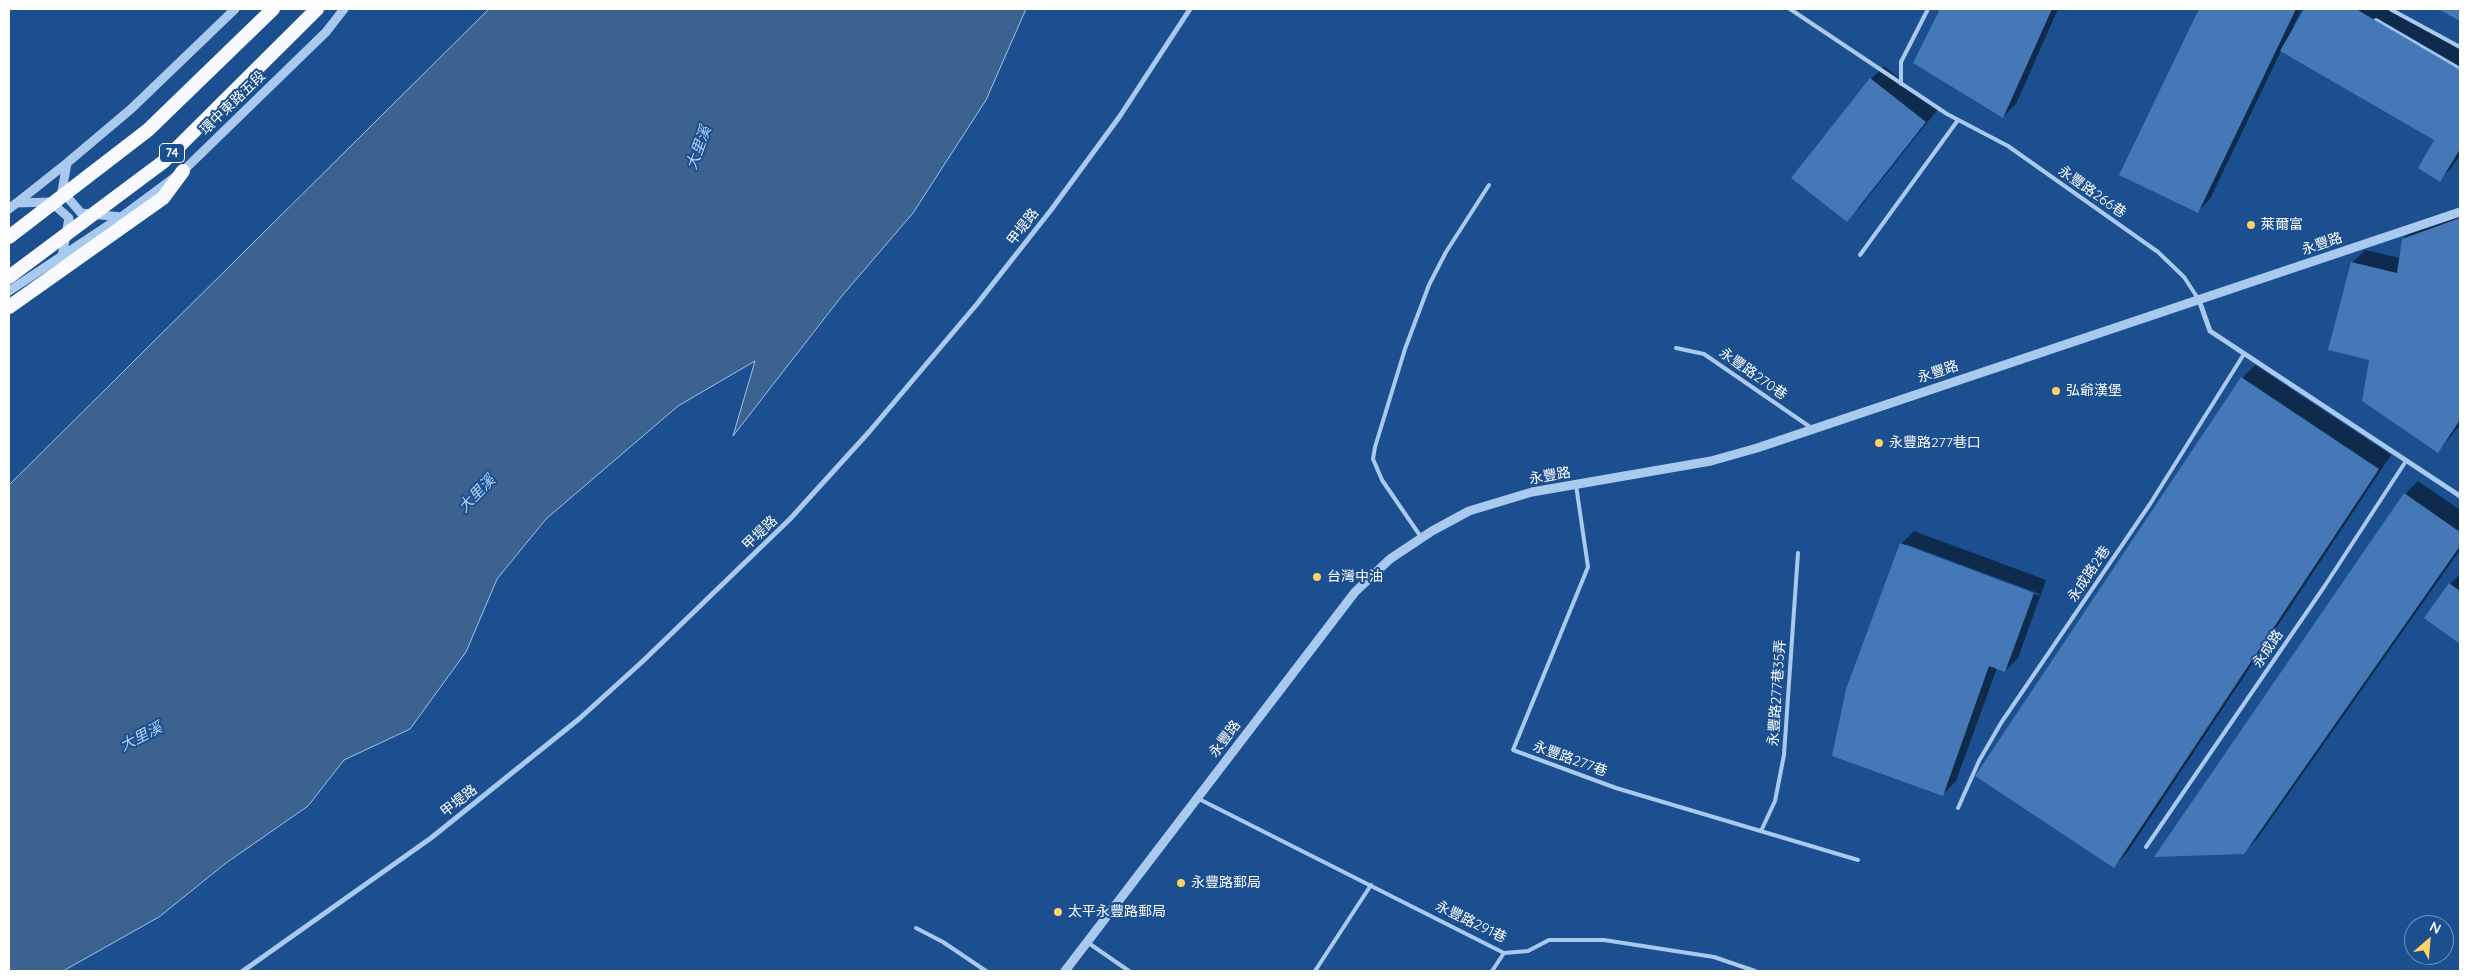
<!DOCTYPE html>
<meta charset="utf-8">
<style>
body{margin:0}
#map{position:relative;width:2469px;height:980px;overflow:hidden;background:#1b4f8f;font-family:Quicksand,sans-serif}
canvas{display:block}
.frame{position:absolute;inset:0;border:10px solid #fff;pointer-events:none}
.north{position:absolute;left:2404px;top:915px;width:50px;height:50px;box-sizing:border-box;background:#1b4f8f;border:1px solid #7695bc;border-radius:50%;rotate:27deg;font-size:14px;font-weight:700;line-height:20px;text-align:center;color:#fff}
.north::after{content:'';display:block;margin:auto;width:18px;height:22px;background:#ffd166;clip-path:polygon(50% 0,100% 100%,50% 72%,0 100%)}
</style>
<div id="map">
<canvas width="2469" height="980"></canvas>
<div class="frame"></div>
<div class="north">N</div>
</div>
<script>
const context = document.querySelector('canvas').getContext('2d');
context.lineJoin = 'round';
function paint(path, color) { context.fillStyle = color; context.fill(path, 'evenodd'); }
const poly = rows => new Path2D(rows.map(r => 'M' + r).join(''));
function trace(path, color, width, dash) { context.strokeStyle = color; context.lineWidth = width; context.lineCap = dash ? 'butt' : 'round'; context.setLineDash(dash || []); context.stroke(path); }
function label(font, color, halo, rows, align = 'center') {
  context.font = font + ' Quicksand,"Noto Sans TC",sans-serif'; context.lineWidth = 4; context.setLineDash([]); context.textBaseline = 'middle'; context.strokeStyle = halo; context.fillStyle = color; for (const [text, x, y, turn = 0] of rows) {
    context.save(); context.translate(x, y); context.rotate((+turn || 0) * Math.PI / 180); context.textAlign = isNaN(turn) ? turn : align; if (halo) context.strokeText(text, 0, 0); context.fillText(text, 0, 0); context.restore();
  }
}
const water = poly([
 [489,9,1026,9,986,100,913,213,841,297,733,436,755,361,678,406,546,519,497,579,466,652,410,729,344,760,308,806,226,863,159,917,63,971,9,971,9,485,489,9]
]);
paint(water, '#3c6290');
trace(water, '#9cc4f0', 1);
paint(poly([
 [1941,9,2058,9,2016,104,2003,117,1914,62],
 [2200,9,2302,9,2294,25,2295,26,2305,9,2390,9,2460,50,2460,155,2452,167,2439,180,2436,140,2281,51,2210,199,2197,212,2120,175],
 [1884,66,1938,109,1860,207,1847,220,1871,79],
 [2460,210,2460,425,2438,452,2370,359,2352,263,2365,250,2400,258,2403,239,2416,226],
 [2255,365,2391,455,2127,853,2114,866,2242,378],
 [2418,481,2460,510,2460,550,2257,839,2244,852,2405,494],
 [1914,531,2046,580,2018,658,2005,671,1997,668,1956,781,1943,794,1901,544],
 [1906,544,2040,594,2039,596,1906,547],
 [2460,574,2460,642,2426,618,2450,584]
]), '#0007');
trace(poly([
 [2376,21,2460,70]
]), '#9cc4f0', 5.5);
paint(poly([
 [1940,9,2052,9,2003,118,1913,63],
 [2199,9,2296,9,2198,213,2119,175],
 [2304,9,2356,9,2460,70,2460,149,2440,182,2418,168,2434,140,2280,51],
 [2438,9,2460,9,2460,21],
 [1870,78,1926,122,1847,222,1791,178],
 [2460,218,2460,420,2438,453,2362,401,2369,360,2328,350,2351,262,2397,273,2402,239],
 [2241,377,2379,469,2114,868,1975,776],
 [2404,493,2460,532,2460,546,2244,854,2154,857],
 [1900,543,2034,593,2005,672,1989,666,1943,796,1832,756,1846,689],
 [2449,583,2460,591,2460,644,2424,618]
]), '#4478b7');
trace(poly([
 [1790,9,1947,114,2008,146,2158,252,2184,277,2199,300],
 [2390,9,2460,47],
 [1901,84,1901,62,1928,9],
 [1860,255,1958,120],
 [1676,348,1704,354,1813,429],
 [1576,485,1588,567,1513,750,1616,788,1858,860],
 [1421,537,1382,480,1373,459,1375,447,1405,349,1429,285,1446,252,1489,185],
 [1197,798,1504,953,1528,951,1549,940,1604,940,1714,957,1755,971],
 [1958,808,1979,761,2001,723,2150,504,2244,354],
 [1761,831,1775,801,1784,755,1798,553],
 [2146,847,2324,587,2406,461],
 [916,928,943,942,986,971],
 [1087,942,1129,971],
 [1315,971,1371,885],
 [1492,971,1504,953]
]), '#a9c9ee', 4);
trace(poly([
 [2199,300,2210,331,2460,496],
 [243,971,431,838,579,719,643,661,790,519,869,432,977,304,1051,210,1120,116,1190,9]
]), '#a9c9ee', 5);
trace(poly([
 [67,163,62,191,81,213,121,217],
 [16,203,51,202,69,218,62,257],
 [9,209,67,163,131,109,235,9],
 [9,291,121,217,183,171,326,32,344,9],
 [1065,971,1355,592,1390,559,1432,531,1469,511,1532,492,1711,461,1757,448,2460,212]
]), '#a9c9ee', 9);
trace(poly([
 [9,307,163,198,183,171]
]), '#f8faff', 14);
trace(poly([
 [9,237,148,130,273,9],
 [9,277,163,162,317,9]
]), '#f8faff', 14);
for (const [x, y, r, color] of [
 [2251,225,5,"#ffd166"],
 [2056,391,5,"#ffd166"],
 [1879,443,5,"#ffd166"],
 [1317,577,5,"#ffd166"],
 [1181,883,5,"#ffd166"],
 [1058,912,5,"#ffd166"]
]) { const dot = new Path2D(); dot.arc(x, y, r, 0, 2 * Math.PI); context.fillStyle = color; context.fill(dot); trace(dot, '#1b4f8f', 2); }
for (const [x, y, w] of [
 [172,153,25]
]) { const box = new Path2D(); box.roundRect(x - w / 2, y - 9.5, w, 19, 4); context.fillStyle = '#1b4f8f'; context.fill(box); trace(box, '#fff', 1); }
label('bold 12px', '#fff', null, [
 ["74",172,153]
]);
label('14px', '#fff', '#1b4f8f', [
 ["環中東路五段",233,103,-44],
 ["永豐路266巷",2092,192,35],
 ["甲堤路",1023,227,-52],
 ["永豐路",2322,244,-19],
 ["永豐路",1938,372,-18],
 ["永豐路270巷",1753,374,35],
 ["永豐路",1550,476,-10],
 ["甲堤路",760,533,-44],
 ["永成路2巷",2089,574,-56],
 ["永成路",2268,649,-56],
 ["永豐路277巷35弄",1777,693,-86],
 ["永豐路",1225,739,-53],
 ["永豐路277巷",1570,759,20],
 ["甲堤路",459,801,-38],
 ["永豐路291巷",1471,922,26]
]);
label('14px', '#fff', '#1b4f8f', [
 ["萊爾富",2261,225],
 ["弘爺漢堡",2066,391],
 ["永豐路277巷口",1889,443],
 ["台灣中油",1327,577],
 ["永豐路郵局",1191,883],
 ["太平永豐路郵局",1068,912]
], 'left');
label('italic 15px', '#b5d3f5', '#1b4f8f', [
 ["大里溪",699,148,-70],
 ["大里溪",477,494,-46],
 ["大里溪",141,737,-27]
]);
</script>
